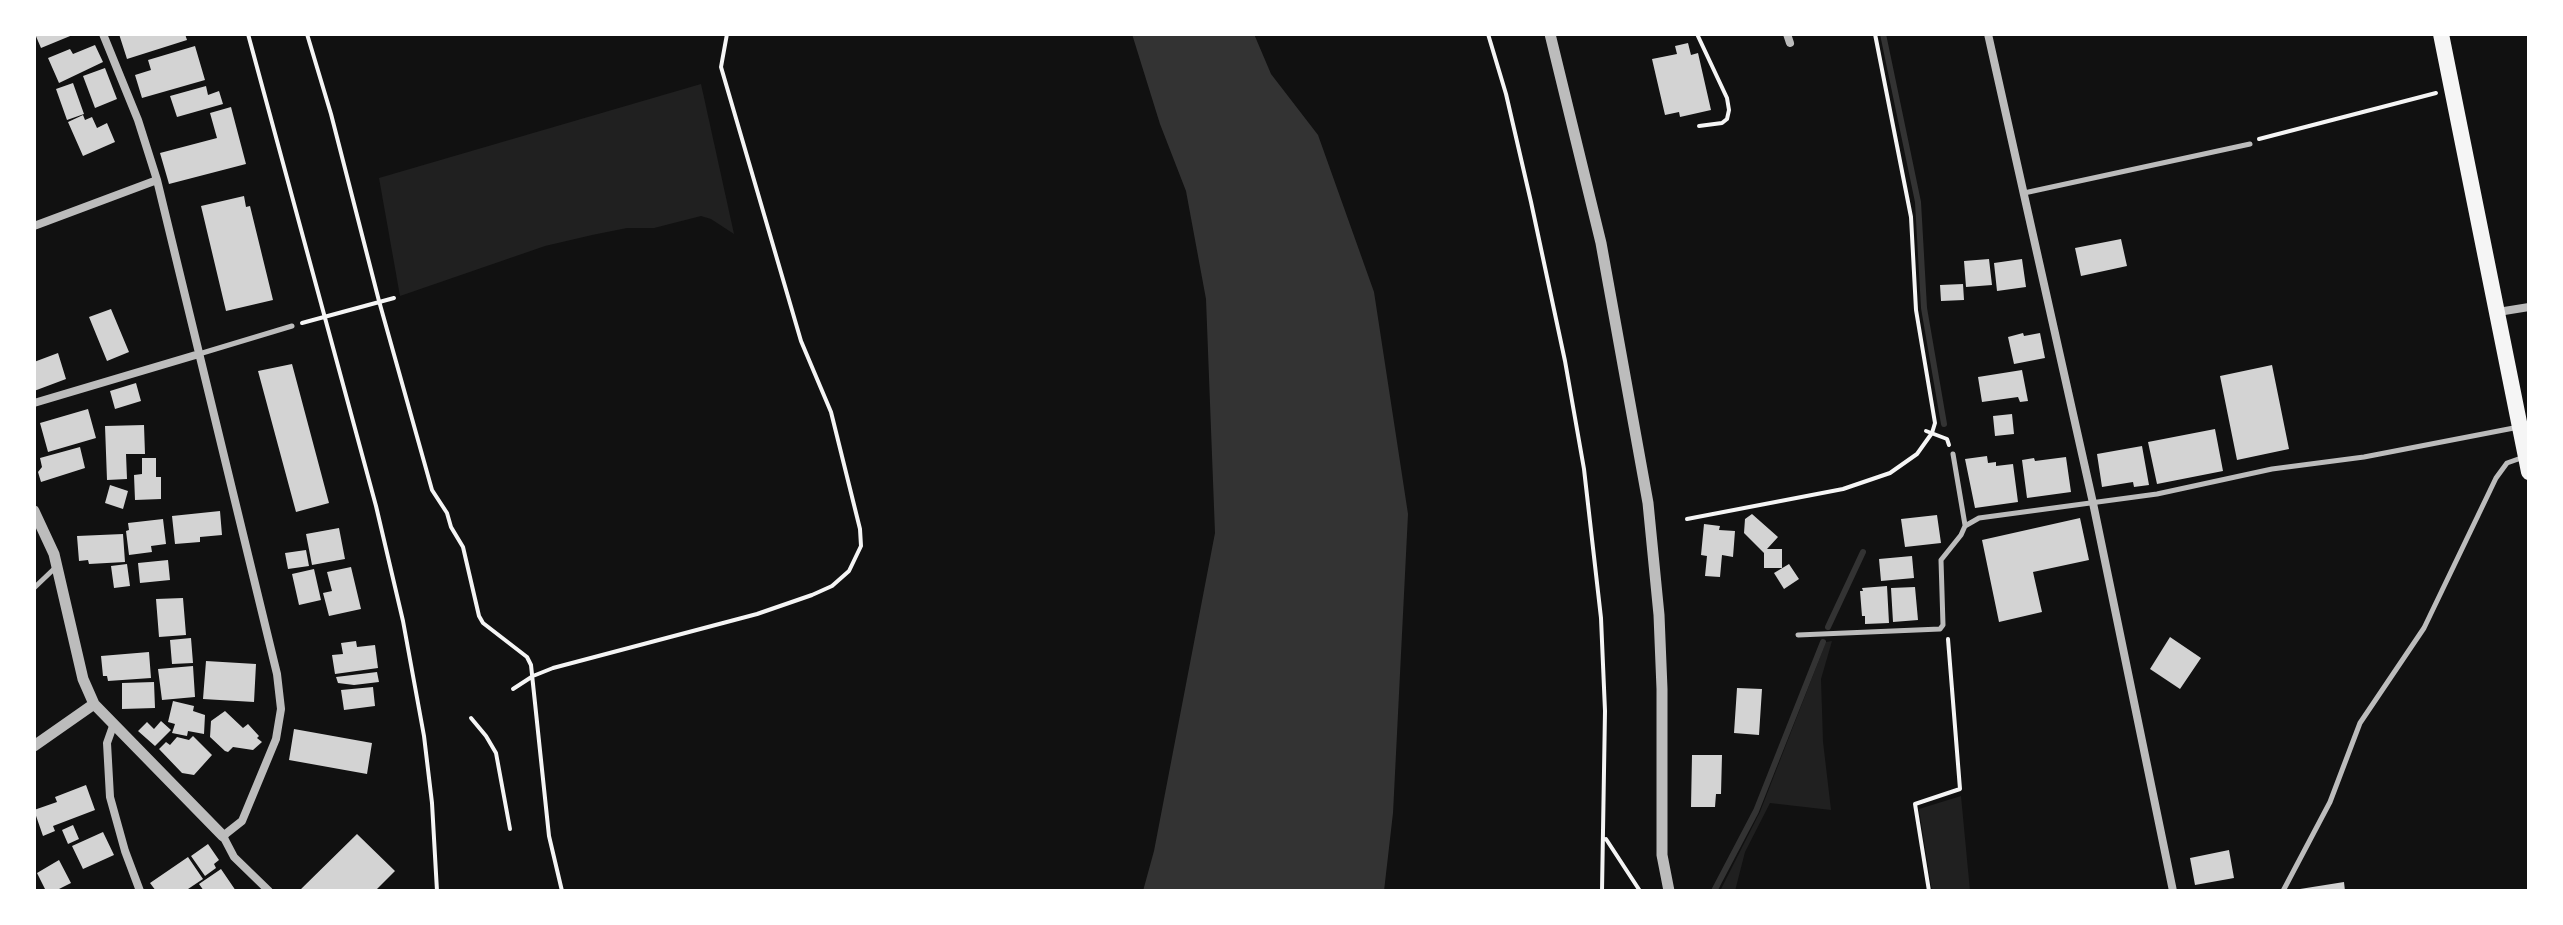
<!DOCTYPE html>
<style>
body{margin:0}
#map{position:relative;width:2563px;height:925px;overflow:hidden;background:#111;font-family:"Golos Text",sans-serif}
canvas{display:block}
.frame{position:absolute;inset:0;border:36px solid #fff;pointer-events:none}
</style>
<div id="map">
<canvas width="2563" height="925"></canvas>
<div class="frame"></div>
</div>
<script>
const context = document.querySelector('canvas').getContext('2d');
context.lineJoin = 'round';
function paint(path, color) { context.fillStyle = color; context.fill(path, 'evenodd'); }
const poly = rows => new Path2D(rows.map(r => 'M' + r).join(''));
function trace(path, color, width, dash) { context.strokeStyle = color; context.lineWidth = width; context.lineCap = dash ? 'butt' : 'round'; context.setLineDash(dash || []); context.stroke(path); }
paint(poly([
 [701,84,734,234,711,219,701,216,654,228,627,228,592,235,545,246,400,296,379,178],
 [1832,641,1821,679,1823,742,1831,810,1770,803,1745,852,1735,891,1720,891,1760,812,1826,642],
 [1961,796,1970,891,1932,891,1919,809]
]), '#202020');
paint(poly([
 [1132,34,1254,34,1271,74,1318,135,1374,292,1408,514,1393,813,1384,891,1143,891,1154,851,1215,533,1206,299,1186,191,1160,124]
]), '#333');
trace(poly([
 [1883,34,1918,202,1924,308,1944,424],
 [1828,627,1863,552],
 [1714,891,1756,811,1823,642]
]), '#333', 6);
paint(poly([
 [35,34,75,34,41,48],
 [119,34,185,34,187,40,127,59],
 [1688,43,1691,55,1698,53,1711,110,1680,117,1679,112,1665,115,1652,59,1677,54,1675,46],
 [95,45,103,62,59,83,48,58,70,49,73,54],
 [195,46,205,80,142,98,135,75,151,70,148,60],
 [105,68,117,99,95,108,83,76],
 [73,83,84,114,67,120,56,89],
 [206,86,208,95,219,91,223,104,177,117,170,96],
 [231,107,246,164,169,184,160,153,217,138,210,113],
 [83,115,85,120,92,117,97,128,107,123,115,142,83,156,68,122],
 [244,196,246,207,250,206,273,300,226,311,201,206],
 [2121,239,2127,266,2081,276,2075,248],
 [1989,259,1992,285,1966,287,1964,261],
 [2022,259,2026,287,1997,291,1994,263],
 [1963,284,1964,300,1941,301,1940,285],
 [111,309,129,352,107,361,89,317],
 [2023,333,2024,336,2040,333,2045,358,2014,364,2008,337],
 [58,353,66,379,34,391,34,362],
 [292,364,329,503,296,512,258,371],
 [2272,365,2289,449,2237,460,2220,376],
 [2022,370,2028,401,2020,402,2018,397,1982,402,1978,377],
 [136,383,141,401,115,409,110,391],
 [88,409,96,438,48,452,40,423],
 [2012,414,2014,434,1995,436,1993,416],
 [144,425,145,454,126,454,127,479,107,480,105,426],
 [2215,429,2223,471,2157,484,2148,442],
 [2142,446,2149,485,2134,487,2133,482,2102,487,2097,454],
 [80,447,85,468,41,482,38,472,42,467,40,458],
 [1987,456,1988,463,1996,462,1996,466,2013,464,2018,502,1975,508,1965,459],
 [2066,457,2071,492,2027,498,2022,460,2034,458,2035,461],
 [142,458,156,458,156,477,161,477,161,499,135,500,134,475,142,474],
 [110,485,128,491,123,509,105,503],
 [220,511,222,535,200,537,200,542,175,544,172,516],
 [1752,514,1778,537,1767,549,1782,549,1782,568,1764,568,1764,553,1744,533,1745,519],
 [1937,515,1941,543,1905,547,1901,519],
 [2080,518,2089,560,2033,572,2042,612,1999,622,1982,540],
 [163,519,166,544,151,546,152,552,129,555,126,531,129,530,128,523],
 [1704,524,1720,526,1719,530,1735,531,1733,557,1722,555,1720,577,1705,576,1707,556,1701,555],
 [339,528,345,559,312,565,306,534],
 [123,534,125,562,89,564,88,560,79,561,77,536],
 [306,550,309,566,288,569,285,553],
 [1912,556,1914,578,1881,581,1879,559],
 [168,560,170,580,140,583,138,563],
 [127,564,130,586,114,588,111,566],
 [1789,564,1799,579,1784,589,1774,573],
 [351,567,361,609,329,616,323,593,332,591,327,572],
 [314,569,321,600,299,605,292,574],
 [1887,586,1889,623,1865,624,1865,616,1862,616,1860,591,1863,591,1862,588],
 [1915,587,1918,620,1893,622,1891,588],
 [183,598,186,635,159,637,156,599],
 [2170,637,2201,658,2180,689,2150,669],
 [191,638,193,663,172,664,170,640],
 [356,641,357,647,375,645,378,668,335,674,332,655,343,654,341,643],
 [149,652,151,678,108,681,107,676,103,676,101,656],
 [206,661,256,664,254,702,203,699],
 [193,666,195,697,162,700,158,669],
 [377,672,379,682,354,685,338,683,336,677],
 [154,682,155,708,122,709,122,683],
 [373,687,375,706,344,710,341,690],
 [1737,688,1762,689,1759,735,1734,733],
 [173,701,194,706,193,711,205,715,204,734,188,731,187,736,172,733,175,724,168,722],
 [225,711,243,728,248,724,259,736,257,738,262,742,253,750,233,747,228,752,225,751,210,737,211,721],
 [161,721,171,730,155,746,138,731,147,722,154,729],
 [294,729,372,743,367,774,289,760],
 [193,736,212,755,194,775,182,773,159,749,166,742,170,745,177,737,189,740],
 [1692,755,1722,755,1721,794,1716,794,1715,807,1691,807],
 [86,785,95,810,53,826,55,831,43,836,34,810,57,802,55,797],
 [73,825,79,839,68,844,62,830],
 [103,832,114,855,83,869,72,846],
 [357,834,395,871,375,891,299,891],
 [208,844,219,860,214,864,216,868,205,876,191,856],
 [2229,850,2234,878,2195,885,2190,858],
 [188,857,203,879,185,891,156,891,150,883],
 [59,860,71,883,55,891,46,891,37,873],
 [221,869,236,891,204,891,199,884],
 [2344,882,2345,891,2300,891,2300,889]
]), '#d3d3d3');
trace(poly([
 [248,34,376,506,403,621,424,736,432,803,437,891],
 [307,34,331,114,379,301,432,490,447,513,451,527,463,547,479,616,483,623,527,657,531,665,549,836,562,891],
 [1488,34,1506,94,1531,202,1565,361,1584,469,1601,618,1605,711,1602,891],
 [1697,34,1727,98,1729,110,1727,119,1722,123,1699,126],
 [2259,139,2436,93],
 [302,323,394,298],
 [1926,431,1947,439,1949,445],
 [1687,519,1843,489,1890,473,1917,454,1932,433,1935,423,1916,310,1911,217,1875,34],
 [513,689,533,676,553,668,757,614,812,595,832,586,849,571,861,546,860,529,831,412,801,341,721,67,727,34],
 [471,718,486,736,496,753,510,829],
 [1606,839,1640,891],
 [1929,891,1915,804,1960,789,1948,639]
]), '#f5f5f5', 4);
trace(poly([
 [2024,193,2250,144],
 [199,354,292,326],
 [1953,454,1965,525],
 [34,588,56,567],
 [1798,635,1940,629,1943,625,1941,560,1961,535,1965,526,1979,518,2157,494,2272,469,2364,457,2519,427],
 [2283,891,2330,802,2360,723,2424,628,2496,478,2507,463,2524,457]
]), '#bcbcbc', 5);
trace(poly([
 [103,34,138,120,157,180,277,674,281,709,276,739,242,821,223,836,234,857,269,891],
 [1787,34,1790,43],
 [1988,34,2093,503,2173,891],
 [34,226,157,180],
 [2498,312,2529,307],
 [34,403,199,354],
 [113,726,107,743,110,797,125,851,140,891]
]), '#bcbcbc', 8);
trace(poly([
 [1550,34,1601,243,1648,503,1659,615,1662,689,1662,855,1669,891],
 [34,511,54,554,83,679,94,704,223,836],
 [34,746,94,704]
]), '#bcbcbc', 11);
trace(poly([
 [2441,34,2529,472]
]), '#f5f5f5', 16);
</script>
